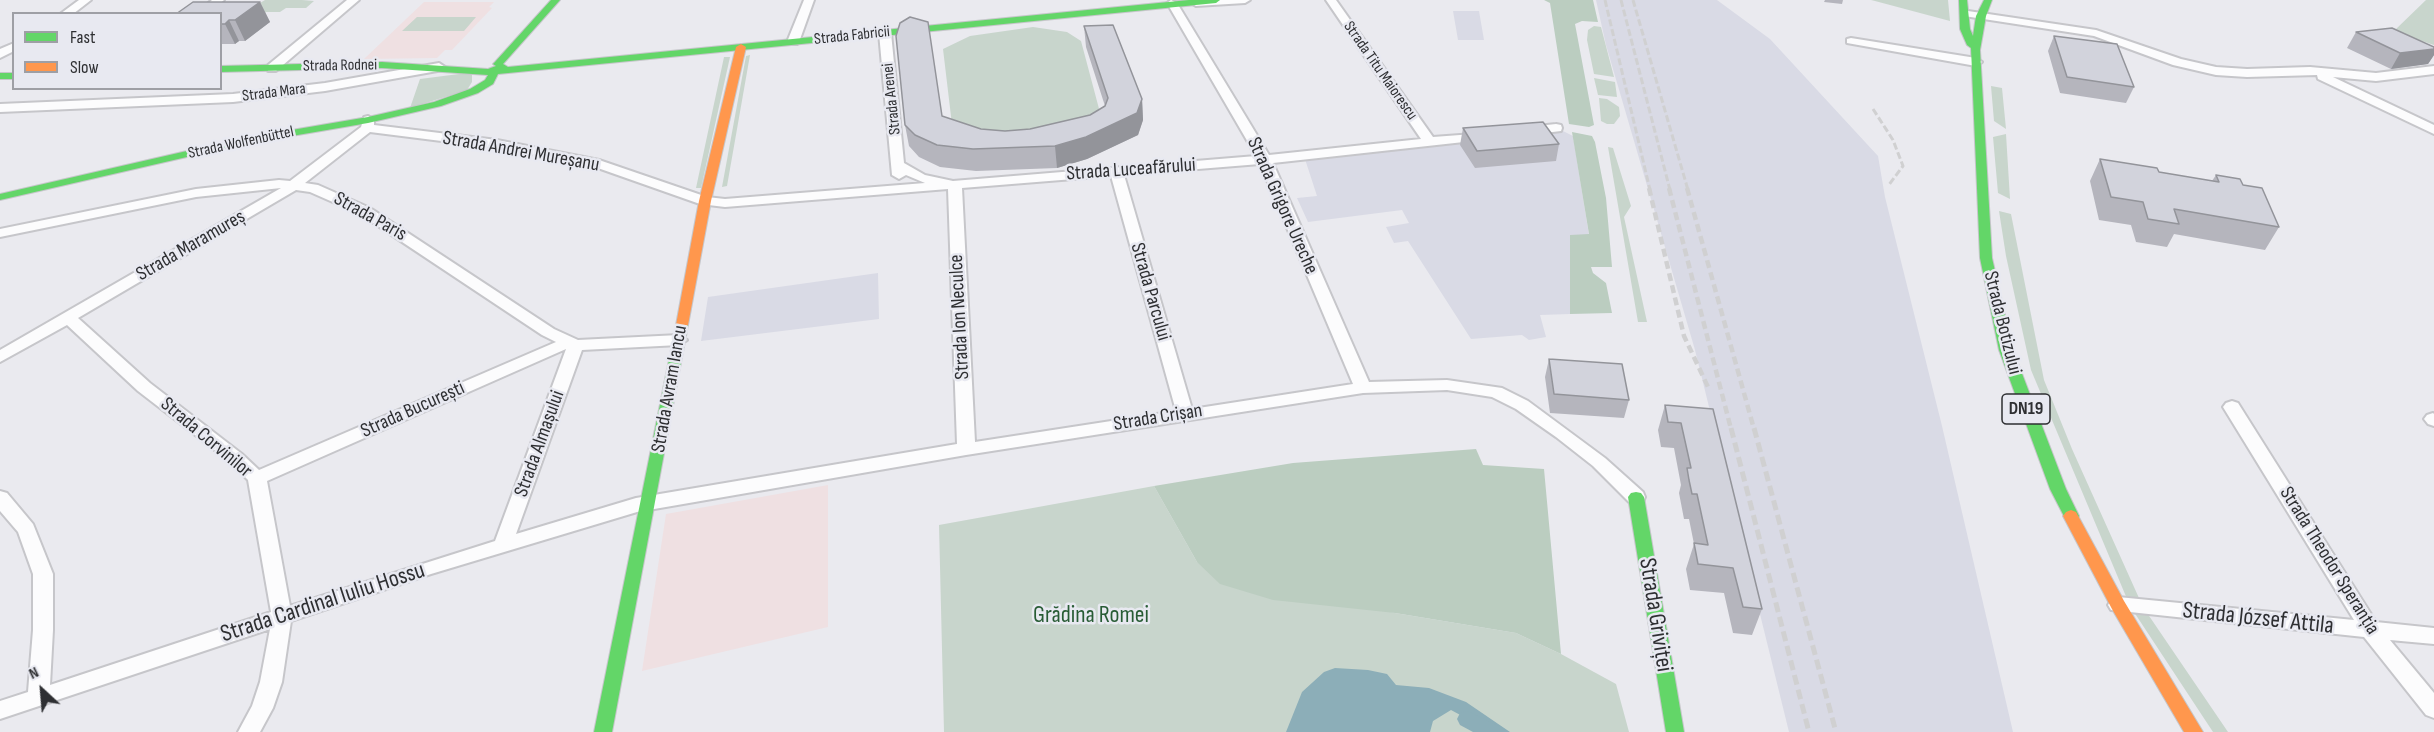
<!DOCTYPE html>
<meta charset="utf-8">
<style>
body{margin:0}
#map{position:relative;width:2434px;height:732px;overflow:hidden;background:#eaeaef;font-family:"Sofia Sans Condensed",sans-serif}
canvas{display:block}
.legend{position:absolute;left:12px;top:12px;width:210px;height:78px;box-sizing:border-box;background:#e8e9f1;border:2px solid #9e9fa5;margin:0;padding:8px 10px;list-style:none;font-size:18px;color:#2e2f32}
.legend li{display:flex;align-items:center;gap:12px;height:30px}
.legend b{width:30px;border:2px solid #9e9fa5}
.north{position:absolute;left:12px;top:660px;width:60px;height:60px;-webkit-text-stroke:4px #e8e9f1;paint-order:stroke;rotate:334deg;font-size:16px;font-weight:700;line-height:24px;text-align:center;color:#2e2f32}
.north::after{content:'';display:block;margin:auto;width:21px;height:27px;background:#2e2f32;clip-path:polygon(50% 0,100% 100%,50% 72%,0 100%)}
</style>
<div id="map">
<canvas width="2434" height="732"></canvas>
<ul class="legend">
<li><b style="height:8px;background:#63d668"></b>Fast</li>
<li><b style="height:8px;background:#ff974d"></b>Slow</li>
</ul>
<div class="north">N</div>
</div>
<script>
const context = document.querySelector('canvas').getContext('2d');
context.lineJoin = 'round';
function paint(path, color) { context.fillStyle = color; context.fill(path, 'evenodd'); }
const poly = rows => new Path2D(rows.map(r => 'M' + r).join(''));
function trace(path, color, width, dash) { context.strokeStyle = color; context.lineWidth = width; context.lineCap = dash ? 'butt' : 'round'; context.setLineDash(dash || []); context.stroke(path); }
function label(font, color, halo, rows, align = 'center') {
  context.font = font + ' "Sofia Sans Condensed",sans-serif'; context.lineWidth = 5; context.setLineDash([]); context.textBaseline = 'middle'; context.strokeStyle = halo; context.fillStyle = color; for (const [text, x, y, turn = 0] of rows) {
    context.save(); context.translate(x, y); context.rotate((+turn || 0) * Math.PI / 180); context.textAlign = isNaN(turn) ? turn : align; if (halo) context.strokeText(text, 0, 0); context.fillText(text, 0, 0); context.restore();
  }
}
paint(poly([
 [1596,0,1717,0,1770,39,1878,156,1885,197,1942,426,2013,732,1789,732,1695,350,1606,45],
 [1453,11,1479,11,1484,40,1458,40],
 [1557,128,1573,136,1589,235,1570,236,1570,314,1540,315,1546,337,1529,340,1522,335,1471,339,1408,241,1394,243,1386,227,1409,223,1402,210,1308,222,1297,198,1317,196,1304,156],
 [878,273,879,319,701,341,708,297]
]), '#d9dae5');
paint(poly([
 [424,2,494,2,489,7,492,8,452,50,445,50,437,58,364,59],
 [828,485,828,627,642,671,666,514]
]), '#efe0e2');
paint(poly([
 [265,0,302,0,314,1,306,8,286,8,280,12,266,12,257,20,260,3],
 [1871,0,1948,0,1950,21,1875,1],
 [2426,0,2434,0,2434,45,2404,35,2396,29],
 [417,17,476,17,464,31,402,31],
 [1594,26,1601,27,1614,77,1594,74,1587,40,1588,30],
 [1033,27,1067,32,1081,41,1102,120,1080,135,953,133,943,49,970,36],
 [750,55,727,186,722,187,746,56],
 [724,57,730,57,701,188,696,188],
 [459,74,472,74,472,82,467,90,410,108,420,79],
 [1594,78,1615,82,1617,97,1598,95],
 [1991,86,2002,88,2006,129,1994,121],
 [1599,98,1607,99,1619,107,1620,116,1614,124,1607,124,1601,121],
 [2006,134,2010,199,1998,193,1993,137],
 [1608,147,1613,148,1631,206,1624,217,1647,322,1638,322],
 [1999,211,2011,214,2044,380,2072,449,2143,607,2228,732,2213,732,2130,606,2031,370,2006,256],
 [1154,486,1197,562,1395,613,1516,633,1561,654,1616,684,1629,732,944,732,939,525]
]), '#c8d5cc');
paint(poly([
 [1544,0,1593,0,1598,22,1582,21,1575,24,1594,125,1589,127,1569,124,1550,3],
 [1572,132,1592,136,1595,142,1606,198,1612,267,1591,267,1593,273,1606,283,1612,313,1570,314,1570,235,1589,234],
 [1476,449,1483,465,1544,469,1561,654,1516,633,1395,613,1273,600,1220,584,1197,562,1154,486,1293,463]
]), '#bbcdc0');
paint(poly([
 [1335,668,1368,670,1387,674,1396,685,1429,688,1466,702,1510,732,1492,732,1451,710,1433,721,1430,732,1286,732,1302,692,1324,672]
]), '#8caeb8');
paint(poly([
 [1467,711,1499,726,1502,732,1473,732,1460,725,1457,719,1460,713,1467,711]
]), '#8caeb8');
const street = poly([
 [79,0,91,0,73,14,60,14,79,0],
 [212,0,224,0,208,14,195,14,212,0],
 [347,0,359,0,276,71,268,71,268,65,347,0],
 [804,0,814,0,799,42,797,44,789,44,787,42,804,0],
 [1171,0,1177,3,1269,155,1421,139,1326,0,1336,0,1433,137,1487,133,1488,136,1487,139,1482,140,1273,163,1369,382,1447,380,1502,388,1528,401,1605,458,1643,492,1645,497,1643,502,1636,504,1629,502,1593,466,1556,437,1516,409,1492,397,1447,390,1363,393,966,455,637,512,431,574,291,621,282,682,273,708,260,732,238,732,252,706,260,682,270,629,0,719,0,701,28,692,33,630,33,574,18,532,0,511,0,491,7,493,33,524,53,574,53,630,50,685,271,612,248,480,230,462,138,391,67,325,0,362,0,350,281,188,196,197,0,237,0,229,196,189,279,180,290,181,361,127,364,117,368,116,374,120,374,125,497,140,599,160,707,197,725,199,925,183,906,175,899,179,892,175,879,33,885,30,891,33,904,163,925,175,953,181,1256,156,1167,3,1171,0],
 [370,132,497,148,559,159,595,167,700,204,725,207,948,189,957,444,636,498,516,534,582,350,679,345,687,340,679,335,578,340,554,329,370,208,318,185,305,183,370,132],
 [1260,164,1353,384,1192,409,1124,175,1260,164],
 [1111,176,1176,411,975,442,962,188,1111,176],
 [296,190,310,192,360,214,542,335,556,342,259,470,242,454,150,383,78,318,296,190],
 [566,349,495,541,290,606,267,481,566,349],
 [1195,0,1250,0,1245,3,1196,6,1191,3,1195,0],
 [1968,11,2096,30,2181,59,2216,67,2247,69,2310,67,2376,73,2434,66,2434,74,2376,81,2333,77,2434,125,2434,134,2318,79,2317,75,2247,77,2216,75,2173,65,2094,36,1964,16,1962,14,1968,11],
 [1851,38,1976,58,1982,62,1976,66,1847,43,1847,39,1851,38],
 [14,43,14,51,0,58,0,49,14,43],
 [439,63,445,67,443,70,325,91,233,102,0,112,0,104,233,94,325,83,439,63],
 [1556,124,1561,125,1562,128,1561,131,1528,135,1522,131,1528,127,1556,124],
 [2232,401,2238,403,2376,622,2434,628,2434,644,2390,640,2434,693,2434,718,2426,715,2364,637,2111,610,2108,605,2111,600,2118,597,2354,620,2223,407,2226,403,2232,401],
 [2433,413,2434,414,2434,426,2428,424,2424,419,2427,415,2433,413]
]);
const fast = poly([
 [551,0,560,0,503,64,508,67,1189,0,1220,0,1216,3,498,74,493,84,478,93,441,106,368,123,239,145,0,200,0,194,239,139,368,117,434,102,470,89,485,80,488,75,382,68,220,72,220,66,382,62,488,69,496,66,493,64,495,62,551,0],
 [1959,0,1967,0,1970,29,1973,36,1976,16,1984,0,1992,0,1986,16,1980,50,1992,258,2013,350,2066,489,2079,516,2076,520,2071,522,2066,520,2050,489,1999,350,1980,258,1971,48,1967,45,1960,29,1959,0],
 [0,73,14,73,14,79,0,79,0,73],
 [682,321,688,325,612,732,594,732,676,325,682,321],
 [1636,492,1641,493,1644,497,1684,732,1666,732,1628,497,1631,493,1636,492]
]);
const slow = poly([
 [741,44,746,47,711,201,688,325,682,329,676,325,699,201,736,47,741,44],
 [2071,510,2076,512,2124,601,2203,732,2184,732,2112,609,2063,516,2066,512,2071,510]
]);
trace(street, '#c6c6ca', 4);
trace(fast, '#c6c6ca', 2);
trace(slow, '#c6c6ca', 2);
paint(street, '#fcfcfd');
paint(fast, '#63d668');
paint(slow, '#ff974d');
trace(poly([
 [1605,0,1650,190],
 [1621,0,1670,190],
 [1633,0,1688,190],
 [1873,109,1893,140,1903,166,1888,186]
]), '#d0d0d1', 3, [7, 3]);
trace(poly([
 [1649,188,1684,336,1708,387],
 [1669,188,1731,429],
 [1687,188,1754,429]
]), '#d0d0d1', 4.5, [8, 4.5]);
trace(poly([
 [1731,428,1809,732],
 [1754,428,1836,732]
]), '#d0d0d1', 5, [10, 5]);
paint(poly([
 [1825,0,1843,0,1842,4,1824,2],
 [260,2,270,22,245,41,239,41,235,44,220,44,220,14],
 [1084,26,1142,99,1143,120,1138,135,1087,159,1057,168,976,171,940,167,919,157,909,146,905,125,942,116,981,129,1005,131,1030,129,1090,115,1105,106,1086,47],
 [2356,32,2434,47,2434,55,2428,64,2391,69,2347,48],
 [2054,36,2134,87,2126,103,2060,93,2048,51],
 [1463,128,1559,144,1556,161,1475,168,1460,145],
 [2100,159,2159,172,2212,181,2216,175,2243,185,2279,227,2265,250,2174,234,2167,247,2136,242,2131,225,2099,220,2090,181],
 [1549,359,1629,400,1624,418,1550,413,1545,377],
 [1665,405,1713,409,1762,609,1752,635,1733,633,1724,593,1690,590,1686,569,1694,544,1689,519,1684,519,1679,493,1681,485,1674,448,1661,447,1658,430]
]), '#b5b5bd');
paint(poly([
 [260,2,270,22,245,41,235,20],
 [229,20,239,41,235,44,225,24],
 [2434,49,2434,55,2428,64,2391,69,2400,53],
 [1142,99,1143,120,1138,135,1087,159,1057,168,1055,146]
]), '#93949a');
const building = poly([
 [193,2,260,2,235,20,229,20,225,24,220,24,220,14,176,14,193,2],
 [910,17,928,22,942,116,981,129,1005,131,1030,129,1090,115,1105,106,1108,98,1084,26,1113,25,1142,99,1137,113,1086,137,1055,146,973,149,937,145,915,135,905,125,896,36,900,23,910,17],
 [2392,28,2434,47,2434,49,2400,53,2356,32,2392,28],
 [2054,36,2117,44,2134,87,2067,77,2054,36],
 [1543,122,1559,144,1477,151,1463,128,1543,122],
 [2100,159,2157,168,2159,172,2219,182,2216,175,2240,179,2243,185,2262,188,2279,227,2174,209,2179,224,2148,219,2143,202,2111,197,2100,159],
 [1549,359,1622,364,1629,400,1554,394,1549,359],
 [1665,405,1713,409,1762,609,1743,607,1733,568,1698,564,1694,543,1708,545,1697,494,1692,494,1689,480,1687,468,1691,468,1681,423,1668,422,1665,405]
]);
paint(building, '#d2d3dc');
trace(building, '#93949a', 1.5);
label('16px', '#2e2f32', '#e8e9f1', [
 ["Strada Fabricii",852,36,-6],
 ["Strada Rodnei",340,66,-1],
 ["Strada Titu Maiorescu",1380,71,55],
 ["Strada Mara",274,93,-7],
 ["Strada Arenei",892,99,-96],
 ["Strada Wolfenbüttel",241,143,-12]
]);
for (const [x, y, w] of [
 [2026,409,48]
]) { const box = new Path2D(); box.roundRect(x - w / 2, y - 15, w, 30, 4.5); context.fillStyle = '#e8e9f1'; context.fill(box); trace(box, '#2e2f32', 1.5); }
label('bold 18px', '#2e2f32', null, [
 ["DN19",2026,409]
]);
label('20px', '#2e2f32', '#e8e9f1', [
 ["Strada Andrei Mureșanu",521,152,10],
 ["Strada Luceafărului",1131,170,-4],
 ["Strada Grigore Ureche",1282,206,66],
 ["Strada Paris",370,217,29],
 ["Strada Maramureș",191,246,-30],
 ["Strada Parcului",1150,292,74],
 ["Strada Ion Neculce",960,317,-93],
 ["Strada Botizului",2002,323,76],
 ["Strada Avram Iancu",670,389,-80],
 ["Strada București",413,410,-24],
 ["Strada Crișan",1158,418,-9],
 ["Strada Corvinilor",206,438,40],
 ["Strada Almașului",540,444,-70],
 ["Strada Theodor Speranția",2329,561,58]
]);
label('24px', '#2e2f32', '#e8e9f1', [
 ["Strada Cardinal Iuliu Hossu",323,603,-18],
 ["Strada Griviței",1655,615,81],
 ["Strada József Attila",2258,619,6]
]);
label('24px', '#285c35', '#e8e9f1', [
 ["Grădina Romei",1091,616]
]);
</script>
